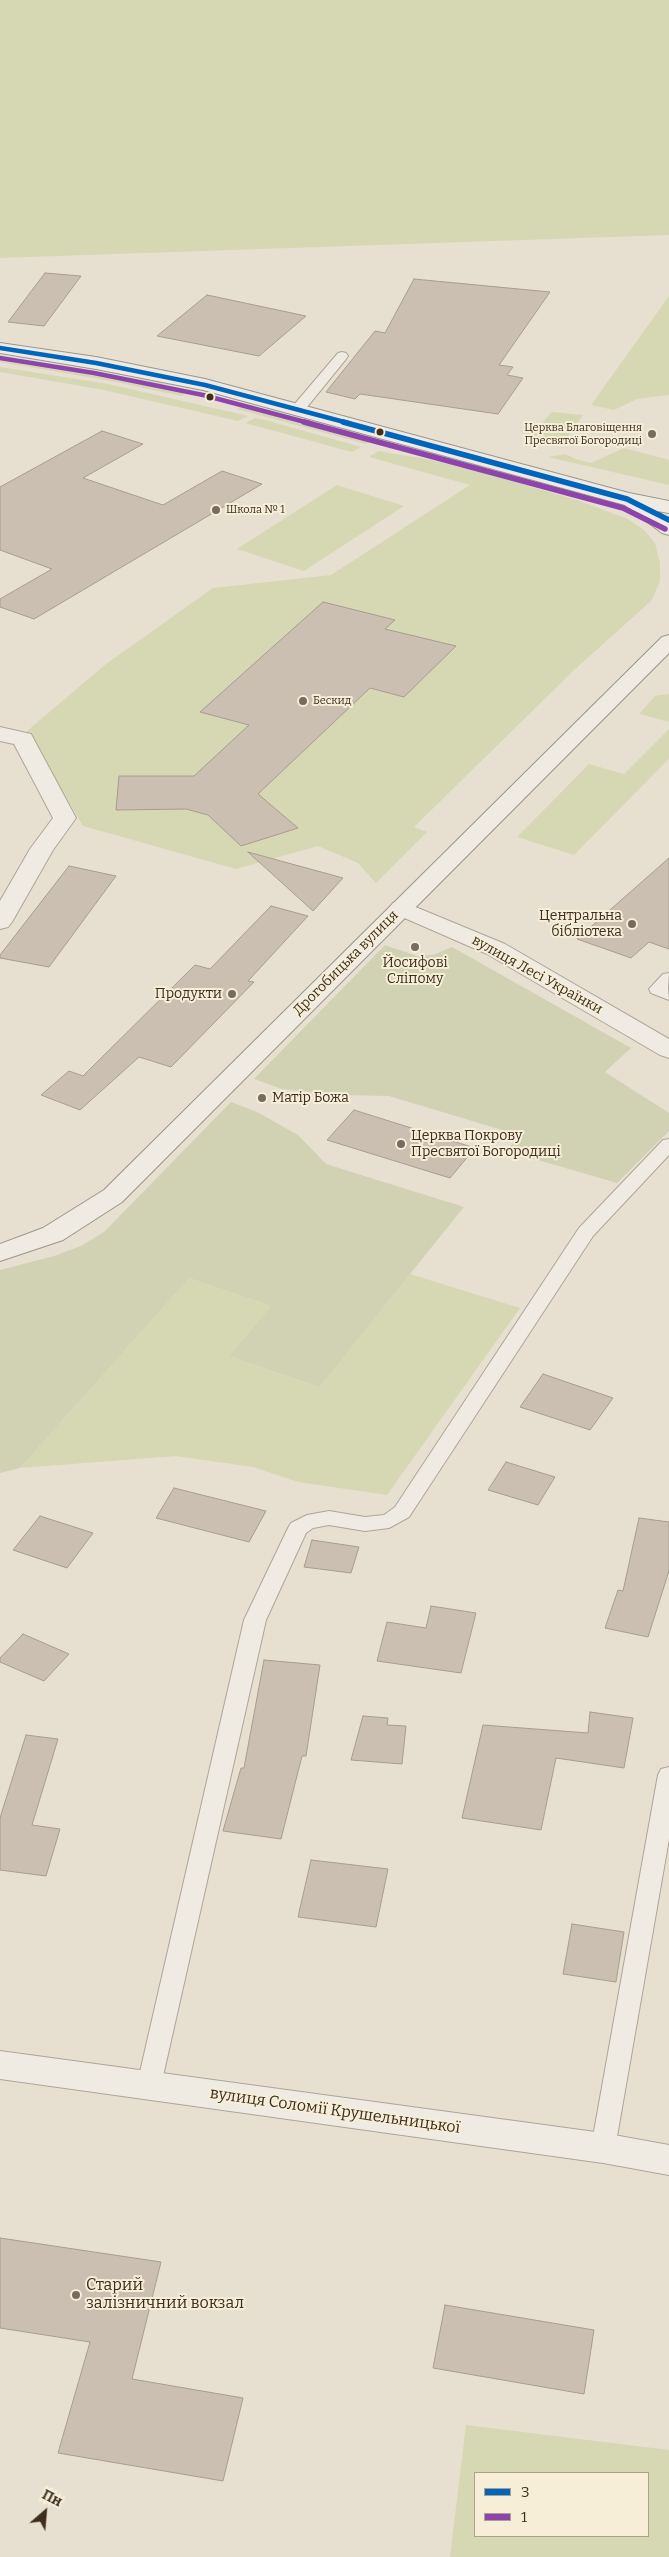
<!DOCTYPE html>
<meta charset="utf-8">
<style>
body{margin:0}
#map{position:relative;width:669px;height:2557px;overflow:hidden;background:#e7e0d1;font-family:Bitter,serif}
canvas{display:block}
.legend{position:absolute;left:474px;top:2472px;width:175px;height:65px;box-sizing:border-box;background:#f7eed8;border:1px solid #ada18e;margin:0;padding:6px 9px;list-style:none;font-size:15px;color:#3d2e20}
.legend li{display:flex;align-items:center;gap:10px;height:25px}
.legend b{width:25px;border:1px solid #ada18e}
.north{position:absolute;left:20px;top:2487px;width:50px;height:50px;-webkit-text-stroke:4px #f7eed8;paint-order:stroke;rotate:27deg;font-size:14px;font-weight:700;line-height:20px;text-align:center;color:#3d2e20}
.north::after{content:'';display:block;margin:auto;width:18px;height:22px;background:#3d2e20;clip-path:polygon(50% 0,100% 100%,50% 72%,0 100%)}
</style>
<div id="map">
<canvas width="669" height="2557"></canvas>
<ul class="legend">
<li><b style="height:6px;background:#0065bd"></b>3</li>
<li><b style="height:6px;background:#8e44ad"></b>1</li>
</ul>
<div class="north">Пн</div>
</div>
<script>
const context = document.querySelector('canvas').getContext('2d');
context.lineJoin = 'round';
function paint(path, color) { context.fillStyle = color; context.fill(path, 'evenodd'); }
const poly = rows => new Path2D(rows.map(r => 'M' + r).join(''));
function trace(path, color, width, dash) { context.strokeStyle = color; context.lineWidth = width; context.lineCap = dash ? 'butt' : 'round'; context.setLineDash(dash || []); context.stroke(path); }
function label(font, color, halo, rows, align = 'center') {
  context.font = font + ' Bitter,serif'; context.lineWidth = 4; context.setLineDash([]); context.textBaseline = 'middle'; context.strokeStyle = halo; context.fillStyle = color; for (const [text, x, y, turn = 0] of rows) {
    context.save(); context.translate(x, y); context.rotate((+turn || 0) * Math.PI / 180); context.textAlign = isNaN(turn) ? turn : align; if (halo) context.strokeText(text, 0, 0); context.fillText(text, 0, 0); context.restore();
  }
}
paint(poly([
 [0,0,669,0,669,235,0,258],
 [669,296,669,395,637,399,614,410,591,405],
 [0,356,161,383,185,394,182,396,111,381,0,362],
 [0,367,108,384,248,416,238,421,104,390,0,372],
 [240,407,268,410,368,438,370,442,366,444,237,409],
 [552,412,583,415,562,445,534,445,521,431,541,424],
 [255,418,265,420,361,447,352,452,245,423],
 [624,448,669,460,669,485,548,457,566,454,575,459,591,463],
 [378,451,431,460,483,473,577,500,628,519,644,530,655,543,660,563,660,581,652,600,573,671,414,827,427,832,376,883,358,863,318,846,236,869,83,826,27,731,106,664,213,588,331,575,470,485,369,457],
 [337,485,404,506,304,571,237,549],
 [669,694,669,722,639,714,655,696],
 [669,729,669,759,574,855,517,837,589,764,624,774],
 [410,1274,520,1308,387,1495,298,1482,253,1467,176,1456,20,1468,189,1278,271,1306,229,1356,318,1387],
 [466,2425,669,2450,669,2557,450,2557],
 [648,2473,648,2536,475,2536,475,2473]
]), '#d6d7b3');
paint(poly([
 [385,945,417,956,433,955,452,947,631,1048,605,1072,669,1113,669,1131,617,1183,507,1151,519,1135,389,1096,338,1095,282,1089,254,1079],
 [231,1102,257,1112,298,1135,326,1164,464,1207,319,1387,229,1356,271,1306,189,1278,20,1468,0,1473,0,1270,54,1256,81,1246,104,1232]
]), '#d1d1b3');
const building = poly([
 [45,273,81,276,44,326,8,322,45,273],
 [414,279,550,292,499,365,513,367,507,375,523,378,498,414,360,394,355,399,326,392,375,331,385,333,414,279],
 [207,295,306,316,259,356,157,336,207,295],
 [102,431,143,444,83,478,163,505,222,471,262,484,34,619,0,607,0,599,52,569,0,550,0,487,102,431],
 [323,602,395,620,385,629,456,646,404,697,370,688,258,794,298,828,241,846,208,815,186,809,116,810,119,776,194,776,249,725,200,712,323,602],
 [248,852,343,878,313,911,248,852],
 [669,858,669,949,649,942,631,958,577,939,669,858],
 [69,866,116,876,49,967,0,958,0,955,69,866],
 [271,906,308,916,248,981,254,982,171,1067,139,1057,80,1110,41,1095,69,1071,83,1076,195,965,210,969,271,906],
 [354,1110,475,1148,450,1178,327,1140,354,1110],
 [543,1374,613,1398,590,1430,520,1407,543,1374],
 [506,1462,555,1477,538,1505,488,1490,506,1462],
 [174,1488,266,1511,249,1542,156,1518,174,1488],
 [40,1516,93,1533,67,1568,13,1550,40,1516],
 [639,1518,669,1522,669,1571,648,1637,605,1628,618,1590,623,1591,639,1518],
 [312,1540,359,1547,351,1573,304,1567,312,1540],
 [431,1606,476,1613,461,1673,377,1661,387,1622,426,1628,431,1606],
 [23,1634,69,1654,44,1681,0,1662,0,1658,23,1634],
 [264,1660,320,1665,306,1756,302,1756,281,1839,223,1831,241,1768,244,1768,264,1660],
 [590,1712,633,1718,624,1768,556,1758,541,1830,462,1818,483,1725,588,1733,590,1712],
 [363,1716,388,1718,387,1725,406,1726,402,1764,351,1760,363,1716],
 [26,1735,58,1739,32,1825,60,1829,46,1876,0,1870,0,1818,26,1735],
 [311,1860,388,1869,376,1927,298,1917,311,1860],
 [572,1924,624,1932,616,1982,563,1974,572,1924],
 [0,2238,161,2262,132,2379,243,2398,223,2481,58,2453,90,2342,0,2328,0,2238],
 [445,2305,594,2330,584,2394,433,2368,445,2305]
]);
paint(building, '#cbbfb2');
trace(building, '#a89c90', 1);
const lane = poly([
 [342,352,346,353,348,356,346,359,303,412,293,412,292,409,293,406,338,353,342,352],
 [669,973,668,988,669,1000,651,993,649,989,663,974,669,973],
 [669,1139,669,1155,593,1236,409,1517,389,1528,365,1531,329,1525,313,1528,306,1533,266,1620,161,2085,158,2092,149,2095,140,2092,137,2085,244,1620,288,1528,291,1523,307,1515,329,1511,365,1517,384,1515,395,1507,579,1228,663,1140,669,1139],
 [669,1767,669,1839,615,2148,612,2155,603,2158,594,2155,591,2148,658,1775,661,1769,669,1767]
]);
const street = poly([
 [0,727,31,734,76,818,53,850,12,922,8,927,0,929,0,901,30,849,53,818,14,744,0,741,0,727],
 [401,901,505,944,669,1039,669,1058,660,1055,487,954,393,913,389,908,393,903,401,901],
 [0,2051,603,2133,669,2145,669,2175,603,2163,0,2079,0,2051]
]);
const secondary = poly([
 [0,343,96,357,205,379,629,493,669,501,669,513,657,511,669,520,669,535,662,533,625,505,203,390,96,369,0,353,0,343],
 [669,635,669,653,122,1202,63,1240,0,1261,0,1244,43,1228,104,1190,662,637,669,635]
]);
trace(lane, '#ada599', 2);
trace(street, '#ada599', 2);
trace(secondary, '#9c958a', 2);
paint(lane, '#efebe3');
paint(street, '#efebe3');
paint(secondary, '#efebe3');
trace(poly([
 [0,348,96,363,205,385,348,423]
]), '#0065bd', 4.5);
trace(poly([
 [343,422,627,499,669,520]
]), '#0065bd', 5.5);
trace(poly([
 [0,358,94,373,203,395,309,423]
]), '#8e44ad', 4.5);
trace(poly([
 [304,422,623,508,665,529]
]), '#8e44ad', 5.5);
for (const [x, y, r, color] of [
 [210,397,4.5,"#3d2e20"],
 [380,432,4.5,"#3d2e20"],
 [652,434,5,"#786c5e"],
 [216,510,5,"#786c5e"],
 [303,701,5,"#786c5e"],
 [632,924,5,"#786c5e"],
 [415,947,5,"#786c5e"],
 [232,994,5,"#786c5e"],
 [262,1098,5,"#786c5e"],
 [401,1144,5,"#786c5e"],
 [76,2295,5,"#786c5e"]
]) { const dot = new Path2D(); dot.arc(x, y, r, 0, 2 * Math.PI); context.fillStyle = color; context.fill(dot); trace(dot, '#f7eed8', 2); }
label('11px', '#3d2e20', '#f7eed8', [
 ["Церква Благовіщення",642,428,"right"],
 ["Пресвятої Богородиці",642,441,"right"],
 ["Школа № 1",226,510],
 ["Бескид",313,701]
], 'left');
label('14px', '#3d2e20', '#f7eed8', [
 ["Центральна",622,916],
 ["бібліотека",622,932],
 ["Йосифові",415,963,"center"],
 ["Сліпому",415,979,"center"],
 ["Продукти",222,994],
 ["Матір Божа",272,1098,"left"],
 ["Церква Покрову",411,1136,"left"],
 ["Пресвятої Богородиці",411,1152,"left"]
], 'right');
label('14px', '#3d2e20', '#f7eed8', [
 ["Дрогобицька вулиця",346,963,-45],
 ["вулиця Лесі Українки",537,975,29]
]);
label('16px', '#3d2e20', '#f7eed8', [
 ["вулиця Соломії Крушельницької",335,2111,8]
]);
label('16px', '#3d2e20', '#f7eed8', [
 ["Старий",86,2286],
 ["залізничний вокзал",86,2304]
], 'left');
</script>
